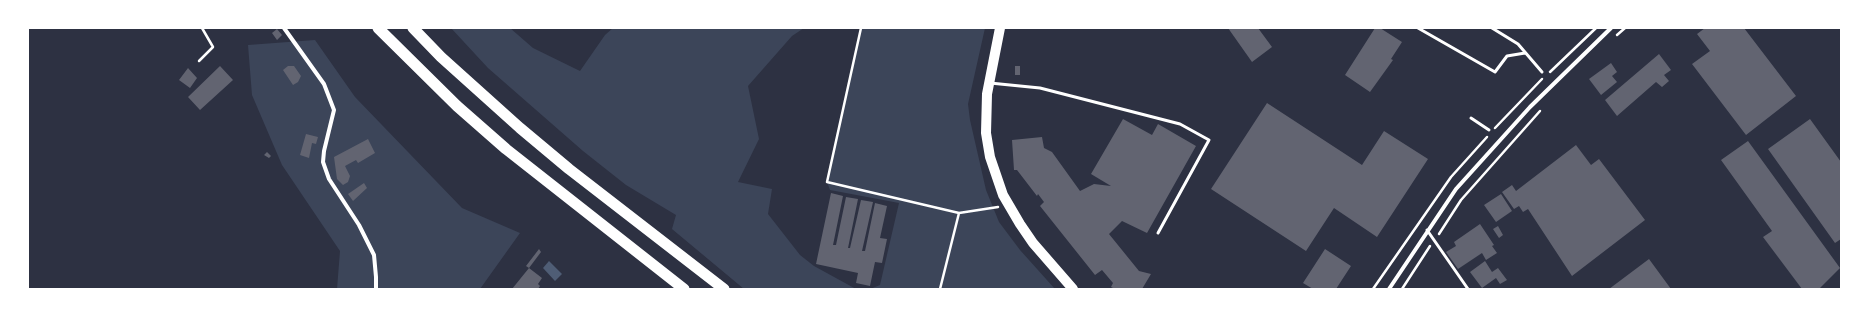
<!DOCTYPE html>
<style>
body{margin:0}
#map{position:relative;width:1869px;height:317px;overflow:hidden;background:#2d3142;font-family:"Public Sans",sans-serif}
canvas{display:block}
.frame{position:absolute;inset:0;border:29px solid #fff;pointer-events:none}
</style>
<div id="map">
<canvas width="1869" height="317"></canvas>
<div class="frame"></div>
</div>
<script>
const context = document.querySelector('canvas').getContext('2d');
context.lineJoin = 'round';
function paint(path, color) { context.fillStyle = color; context.fill(path, 'evenodd'); }
const poly = rows => new Path2D(rows.map(r => 'M' + r).join(''));
function trace(path, color, width, dash) { context.strokeStyle = color; context.lineWidth = width; context.lineCap = dash ? 'butt' : 'round'; context.setLineDash(dash || []); context.stroke(path); }
paint(poly([
 [451,28,510,28,533,48,580,71,605,35,613,28,804,28,792,36,748,86,759,139,738,182,772,189,768,214,800,255,814,266,856,289,744,289,672,229,676,215,626,185,583,151,488,68],
 [861,28,985,28,968,104,970,120,986,190,999,222,1020,250,1055,289,870,289,880,285,899,203,830,190,827,182],
 [315,40,355,97,462,208,520,233,480,289,337,289,340,251,282,165,252,95,248,45]
]), '#3c4559');
paint(poly([
 [549,261,562,274,555,281,543,268]
]), '#4f5d75');
paint(poly([
 [1228,28,1258,28,1272,47,1252,62],
 [1375,28,1380,28,1402,42,1391,59,1393,60,1370,92,1345,75],
 [1705,28,1744,28,1796,96,1746,135,1692,64,1710,51,1697,34],
 [277,29,282,35,277,40,272,33],
 [1659,54,1671,70,1664,75,1669,81,1662,87,1656,82,1617,116,1605,100],
 [1611,63,1617,72,1612,76,1617,82,1601,95,1589,79],
 [220,66,233,80,200,110,188,97],
 [288,66,294,66,301,76,298,82,293,85,283,70],
 [1015,66,1020,66,1020,75,1015,75],
 [188,68,197,78,190,88,179,80],
 [1267,103,1362,165,1384,131,1428,159,1377,237,1334,208,1306,251,1211,189],
 [1123,119,1152,135,1158,124,1196,146,1147,233,1122,221,1109,234,1139,271,1151,274,1142,289,1115,289,1111,287,1113,283,1102,270,1095,275,1040,206,1044,202,1038,194,1037,196,1017,170,1014,170,1012,140,1042,137,1044,148,1052,152,1080,191,1094,184,1111,186,1091,174],
 [1810,119,1841,162,1841,239,1835,243,1768,149],
 [306,134,318,137,316,144,312,143,309,158,300,155],
 [368,139,375,153,358,163,356,160,345,166,350,176,348,182,343,185,337,179,334,157],
 [1748,141,1840,268,1819,289,1802,289,1763,237,1772,231,1721,160],
 [1576,145,1591,165,1599,159,1645,220,1572,276,1528,209,1523,212,1519,206,1514,209,1502,192,1512,185,1516,191],
 [267,152,271,156,269,158,264,155],
 [364,183,367,188,353,201,348,194],
 [831,193,843,196,833,245,836,245,846,197,858,199,848,248,850,248,861,200,873,202,862,251,865,251,875,203,887,206,880,238,887,239,882,263,875,262,870,286,856,283,858,273,816,264],
 [1501,194,1512,211,1496,222,1484,205],
 [1480,224,1494,245,1492,246,1497,253,1486,260,1482,253,1458,269,1446,252,1456,246,1454,242],
 [1498,226,1503,235,1499,238,1493,229],
 [539,249,541,252,529,268,542,278,538,284,540,286,538,289,512,289,529,268,526,266],
 [1325,249,1351,266,1336,289,1313,289,1303,283],
 [1649,259,1671,289,1609,289],
 [1485,261,1492,272,1498,268,1507,280,1500,284,1496,278,1482,288,1470,272]
]), '#626471');
trace(poly([
 [861,28,827,182,959,213,998,207],
 [1617,35,1625,28],
 [199,61,213,47,202,28],
 [1550,72,1596,28],
 [1495,128,1542,79],
 [1439,234,1461,200,1540,111],
 [940,289,959,213],
 [1373,289,1451,177,1487,137],
 [1402,289,1430,246]
]), '#fff', 2.5);
trace(poly([
 [1418,28,1495,72,1507,56,1525,53],
 [1492,28,1518,44,1542,72],
 [990,83,1040,88,1180,124,1209,140,1158,233],
 [1471,118,1489,130],
 [1427,230,1468,289]
]), '#fff', 3);
trace(poly([
 [284,28,324,84,334,110,324,151,323,162,329,179,359,225,374,255,376,277,376,289],
 [1389,289,1456,189,1530,107,1611,28]
]), '#fff', 4);
trace(poly([
 [1000,28,987,94,986,133,990,157,1003,195,1020,224,1033,243,1073,289]
]), '#fff', 10);
trace(poly([
 [378,28,457,106,506,149,684,289],
 [413,28,441,57,520,128,569,169,724,289]
]), '#fff', 11);
</script>
